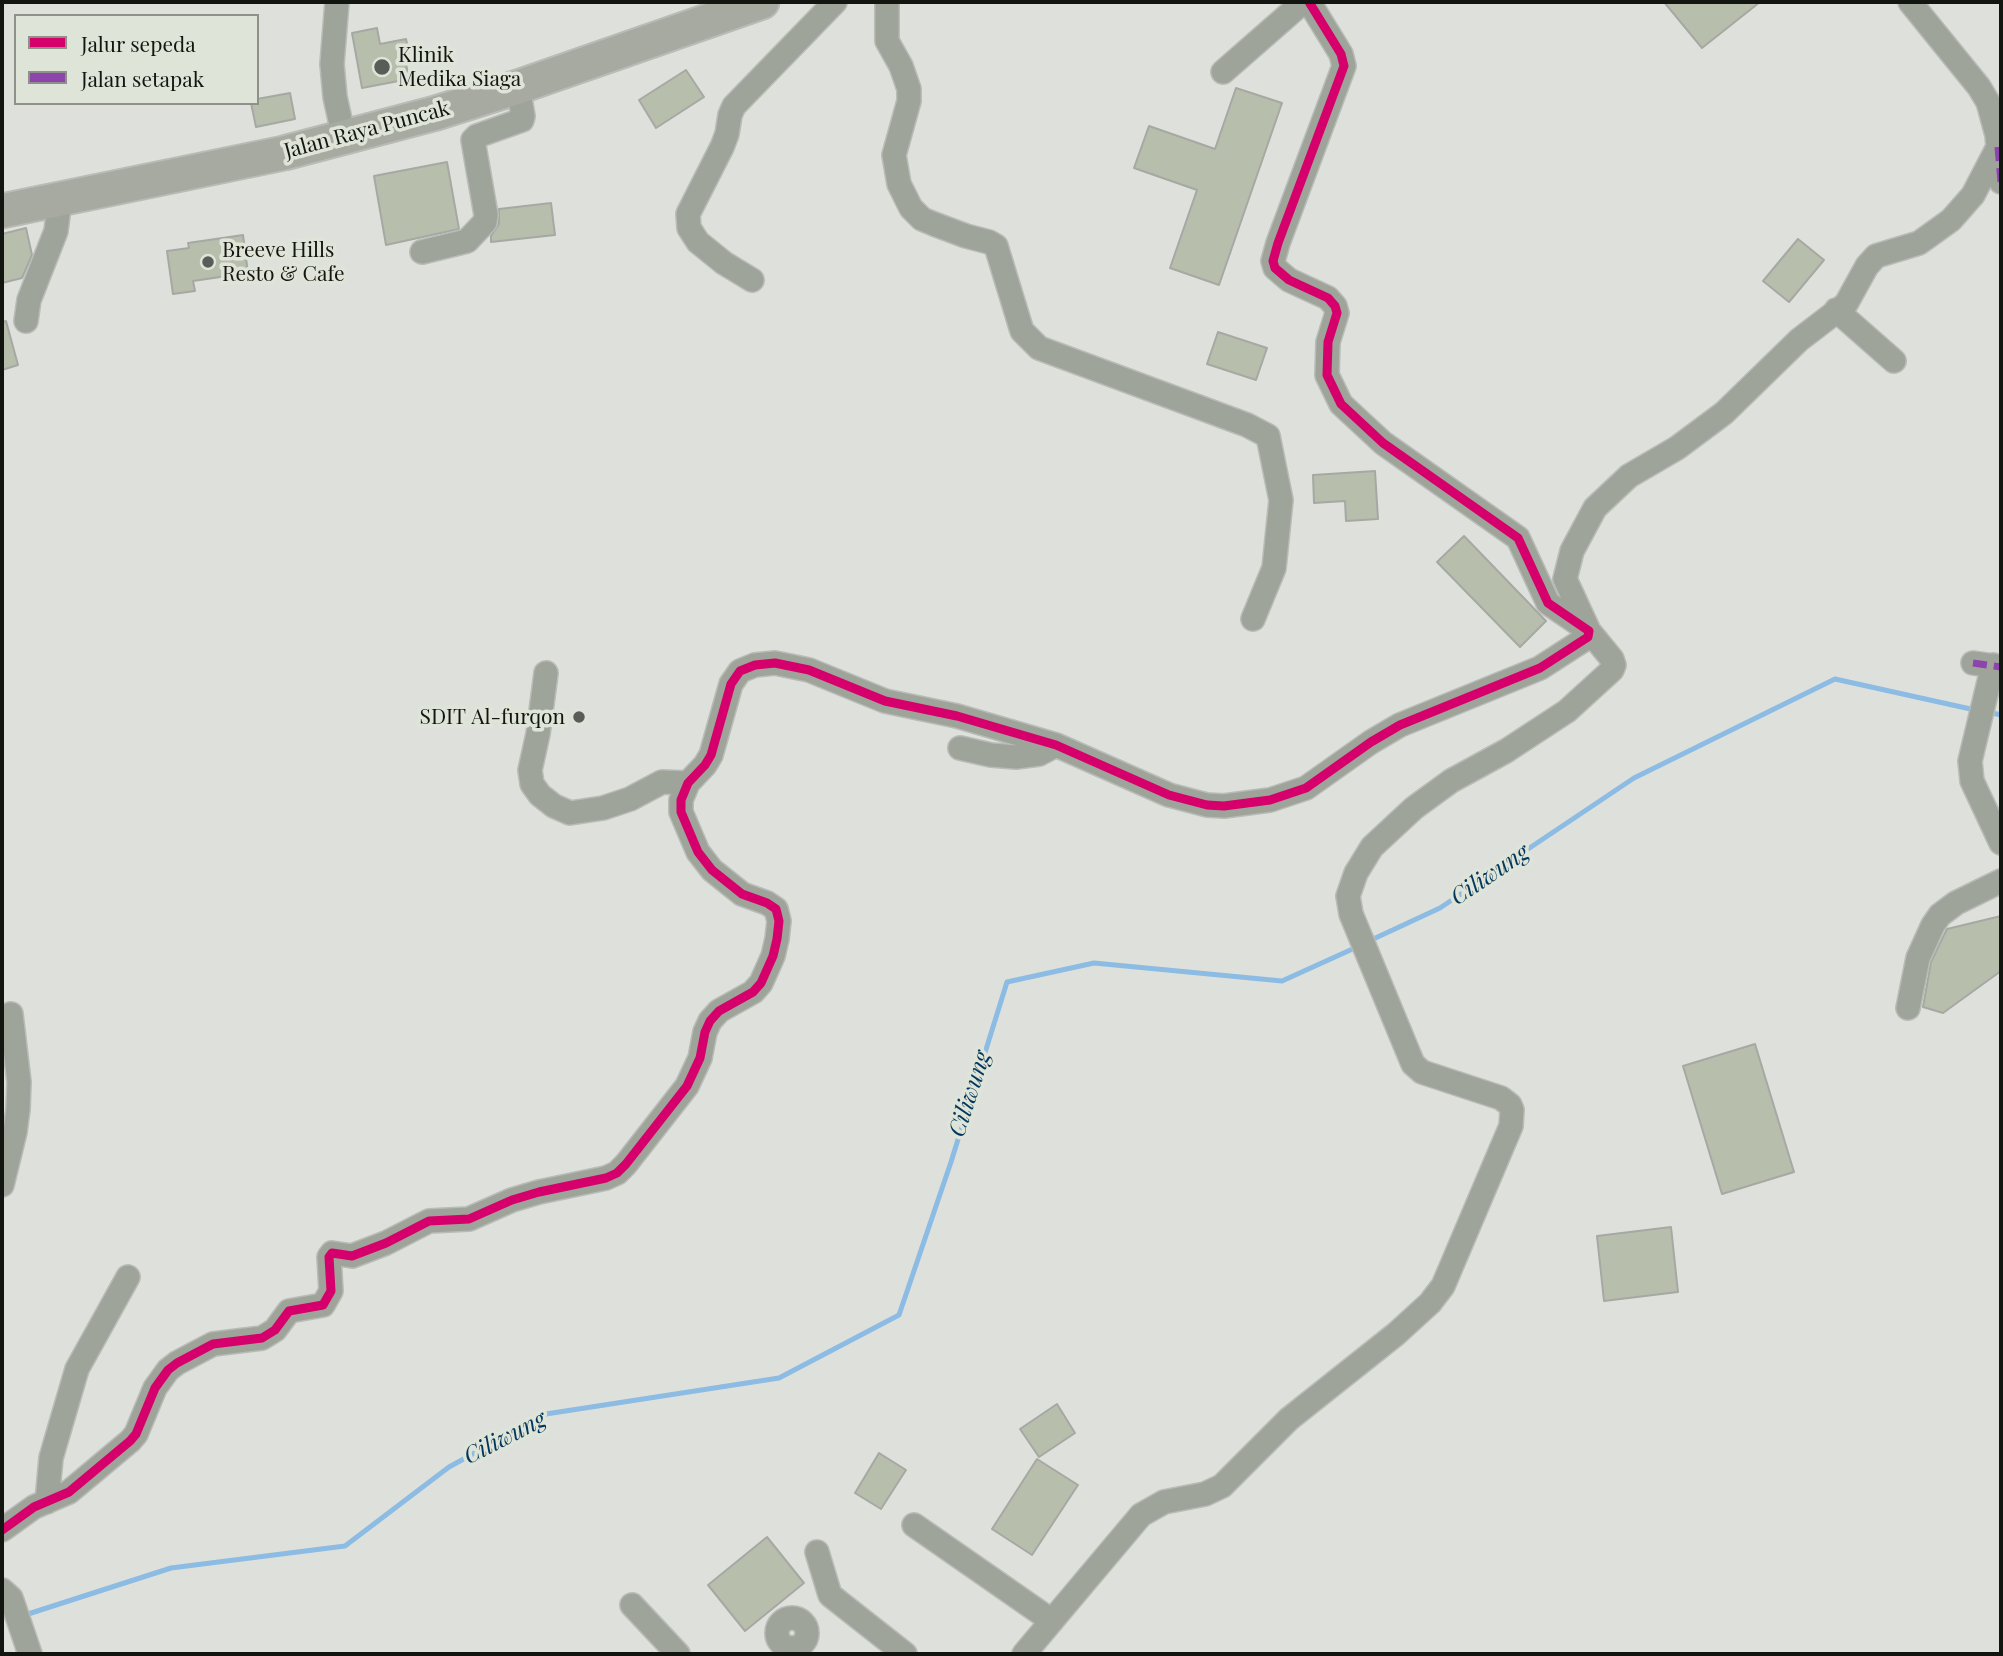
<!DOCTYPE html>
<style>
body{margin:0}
#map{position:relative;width:2003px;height:1656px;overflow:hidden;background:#dee1db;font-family:"Playfair Display",serif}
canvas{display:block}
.frame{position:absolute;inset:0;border:4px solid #131511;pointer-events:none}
.legend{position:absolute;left:14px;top:14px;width:245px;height:91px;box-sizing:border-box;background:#dfe4d8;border:2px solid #8d9188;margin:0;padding:9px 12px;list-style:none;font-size:21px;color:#131511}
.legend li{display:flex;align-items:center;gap:14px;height:35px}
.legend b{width:35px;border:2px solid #8d9188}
</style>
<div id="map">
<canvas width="2003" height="1656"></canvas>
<div class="frame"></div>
<ul class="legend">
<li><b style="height:9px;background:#d6006c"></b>Jalur sepeda</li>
<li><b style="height:9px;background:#8e44ad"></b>Jalan setapak</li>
</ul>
</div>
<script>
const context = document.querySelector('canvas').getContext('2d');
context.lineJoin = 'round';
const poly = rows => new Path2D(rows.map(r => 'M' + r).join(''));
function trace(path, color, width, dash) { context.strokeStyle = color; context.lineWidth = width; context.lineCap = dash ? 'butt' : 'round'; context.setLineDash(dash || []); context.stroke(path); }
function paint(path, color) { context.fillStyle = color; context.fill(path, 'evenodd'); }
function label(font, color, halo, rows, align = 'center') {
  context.font = font + ' "Playfair Display",serif'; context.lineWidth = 7; context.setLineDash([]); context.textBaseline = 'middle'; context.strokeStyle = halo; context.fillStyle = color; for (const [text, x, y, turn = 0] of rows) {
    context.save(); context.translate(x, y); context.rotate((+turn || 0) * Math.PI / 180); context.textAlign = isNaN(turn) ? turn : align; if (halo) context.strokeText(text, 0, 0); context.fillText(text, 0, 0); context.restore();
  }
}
trace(poly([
 [1988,712,2001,715],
 [1369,941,1440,908,1634,778,1835,679,1975,710],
 [25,1615,171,1568,345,1546,449,1467,546,1414,779,1378,899,1315,951,1162,1007,982,1094,963,1282,981,1357,947]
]), '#8cbbe3', 5);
const building = poly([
 [1664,2,1760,2,1702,48,1664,2],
 [377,28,380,44,406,39,409,53,404,54,409,79,362,88,352,33,377,28],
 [686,70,704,97,656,128,639,100,686,70],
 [1236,88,1282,103,1219,285,1170,268,1197,190,1134,168,1149,126,1215,149,1236,88],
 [290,93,295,119,256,127,251,103,257,103,257,99,290,93],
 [447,162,459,229,386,245,374,176,447,162],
 [551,203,555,235,491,242,491,236,499,224,499,209,551,203],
 [26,228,32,255,22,278,2,283,2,234,26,228],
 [243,235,248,273,193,281,195,291,173,294,167,251,189,248,188,243,243,235],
 [1798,239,1824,260,1789,302,1763,281,1798,239],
 [6,321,18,365,2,370,2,322,6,321],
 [1218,332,1267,348,1256,380,1207,364,1218,332],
 [1375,471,1378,519,1346,521,1345,501,1314,503,1313,475,1375,471],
 [1464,536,1546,621,1520,647,1437,562,1464,536],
 [2001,916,2001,971,1943,1013,1923,1007,1931,962,1947,929,2001,916],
 [1755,1044,1794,1172,1722,1194,1683,1066,1755,1044],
 [1671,1227,1678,1292,1604,1301,1597,1236,1671,1227],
 [1057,1404,1075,1433,1039,1457,1020,1429,1057,1404],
 [879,1453,906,1470,881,1509,855,1493,879,1453],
 [1037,1459,1078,1485,1032,1555,992,1529,1037,1459],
 [767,1537,804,1583,745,1631,708,1585,767,1537]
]);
paint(building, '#b8beac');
trace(building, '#a6a8a4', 2);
const minor = poly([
 [337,2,332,64,335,97,344,138],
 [887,2,887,41,901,66,909,89,909,101,894,155,899,184,911,208,922,219,934,224,966,236,989,242,996,246,1022,331,1039,348,1247,425,1268,436,1281,500,1274,568,1253,619],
 [1910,2,1979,87,1988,102,1997,135,2001,182],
 [1223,72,1303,2],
 [422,252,467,241,485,222,486,215,473,140,477,136,522,120,523,116,518,87],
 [752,280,724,263,698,242,689,228,688,214,722,147,727,134,730,115,734,106,835,2],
 [1836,310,1894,361],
 [26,321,29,300,56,231,60,199],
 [1973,663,2001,667],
 [1993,665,1970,761,1972,781,2001,843],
 [546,673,538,734,530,770,532,784,540,795,554,806,570,813,603,808,630,799,662,782,688,783],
 [960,748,991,755,1016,757,1039,754,1056,745],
 [1908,1008,1918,958,1933,925,1940,915,1956,903,2001,881],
 [2,1185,15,1132,18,1109,19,1082,11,1014],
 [47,1502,51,1458,77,1369,128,1277],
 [914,1525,1052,1621],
 [2,1530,34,1507,69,1492,130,1441,136,1434,155,1388,168,1370,177,1363,213,1344,262,1338,275,1330,289,1311,323,1305,331,1291,329,1257,332,1253,352,1256,386,1243,429,1221,469,1219,512,1200,539,1192,606,1178,617,1173,626,1164,687,1086,700,1058,705,1032,710,1021,719,1011,753,992,761,983,773,956,777,939,779,921,776,909,767,903,742,894,712,870,698,852,681,812,681,800,688,783,705,765,711,755,731,684,740,671,755,665,775,663,809,670,885,701,957,716,1056,745,1169,795,1207,805,1224,806,1270,800,1306,788,1371,742,1400,725,1540,668,1588,637,1589,631,1548,603,1518,538,1383,443,1341,404,1327,375,1328,342,1337,313,1335,306,1328,298,1289,280,1275,268,1273,261,1278,243,1344,66,1341,54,1309,2],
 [817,1552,830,1595,905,1654],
 [2,1590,11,1598,30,1654],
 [632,1605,678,1654],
 '777 1633a15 15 0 1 1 30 0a15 15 0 1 1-30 0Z',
 [1024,1654,1141,1515,1164,1502,1205,1494,1222,1486,1289,1419,1396,1334,1430,1303,1443,1286,1511,1126,1512,1110,1510,1105,1501,1098,1422,1072,1413,1064,1351,914,1348,896,1356,873,1372,847,1414,808,1451,781,1506,751,1567,711,1612,670,1614,665,1612,659,1589,631,1565,579,1572,551,1595,508,1629,476,1677,448,1724,413,1799,340,1846,304,1867,266,1876,256,1919,243,1951,220,1973,195,1998,147]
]);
const highway = poly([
 [2,211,284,153,436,113,518,87,762,2]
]);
trace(minor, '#b9bbb7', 26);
trace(highway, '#b9bbb7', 37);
trace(minor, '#9fa49a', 23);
trace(highway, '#a7aaa0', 33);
trace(poly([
 [1998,147,2001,182],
 [1973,663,2001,667]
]), '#8e44ad', 7, [14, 7]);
trace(poly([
 [2,1530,34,1507,69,1492,130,1441,136,1434,155,1388,168,1370,177,1363,213,1344,262,1338,275,1330,289,1311,323,1305,331,1291,329,1257,332,1253,352,1256,386,1243,429,1221,469,1219,512,1200,539,1192,606,1178,617,1173,626,1164,687,1086,700,1058,705,1032,710,1021,719,1011,753,992,761,983,773,956,777,939,779,921,776,909,767,903,742,894,712,870,698,852,681,812,681,800,688,783,705,765,711,755,731,684,740,671,755,665,775,663,809,670,885,701,957,716,1056,745,1169,795,1207,805,1224,806,1270,800,1306,788,1371,742,1400,725,1540,668,1588,637,1589,631,1548,603,1518,538,1383,443,1341,404,1327,375,1328,342,1337,313,1335,306,1328,298,1289,280,1275,268,1273,261,1278,243,1344,66,1341,54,1309,2]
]), '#d6006c', 9);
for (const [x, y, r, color] of [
 [382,67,9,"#5a5c58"],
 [208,262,7,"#5a5c58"],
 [579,717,7,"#5a5c58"]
]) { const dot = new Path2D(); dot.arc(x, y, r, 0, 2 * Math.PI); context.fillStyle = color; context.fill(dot); trace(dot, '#dfe4d8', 2.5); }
label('21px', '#131511', '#dfe4d8', [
 ["Klinik",398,55],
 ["Medika Siaga",398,79],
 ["Breeve Hills",222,250],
 ["Resto & Cafe",222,274],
 ["SDIT Al-furqon",565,717,"right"]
], 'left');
label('21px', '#131511', '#dfe4d8', [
 ["Jalan Raya Puncak",367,130,-15]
]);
label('italic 23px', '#02375d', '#dfe4d8', [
 ["Ciliwung",1490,875,-34],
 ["Ciliwung",970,1094,-72],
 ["Ciliwung",505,1438,-27]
]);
</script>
